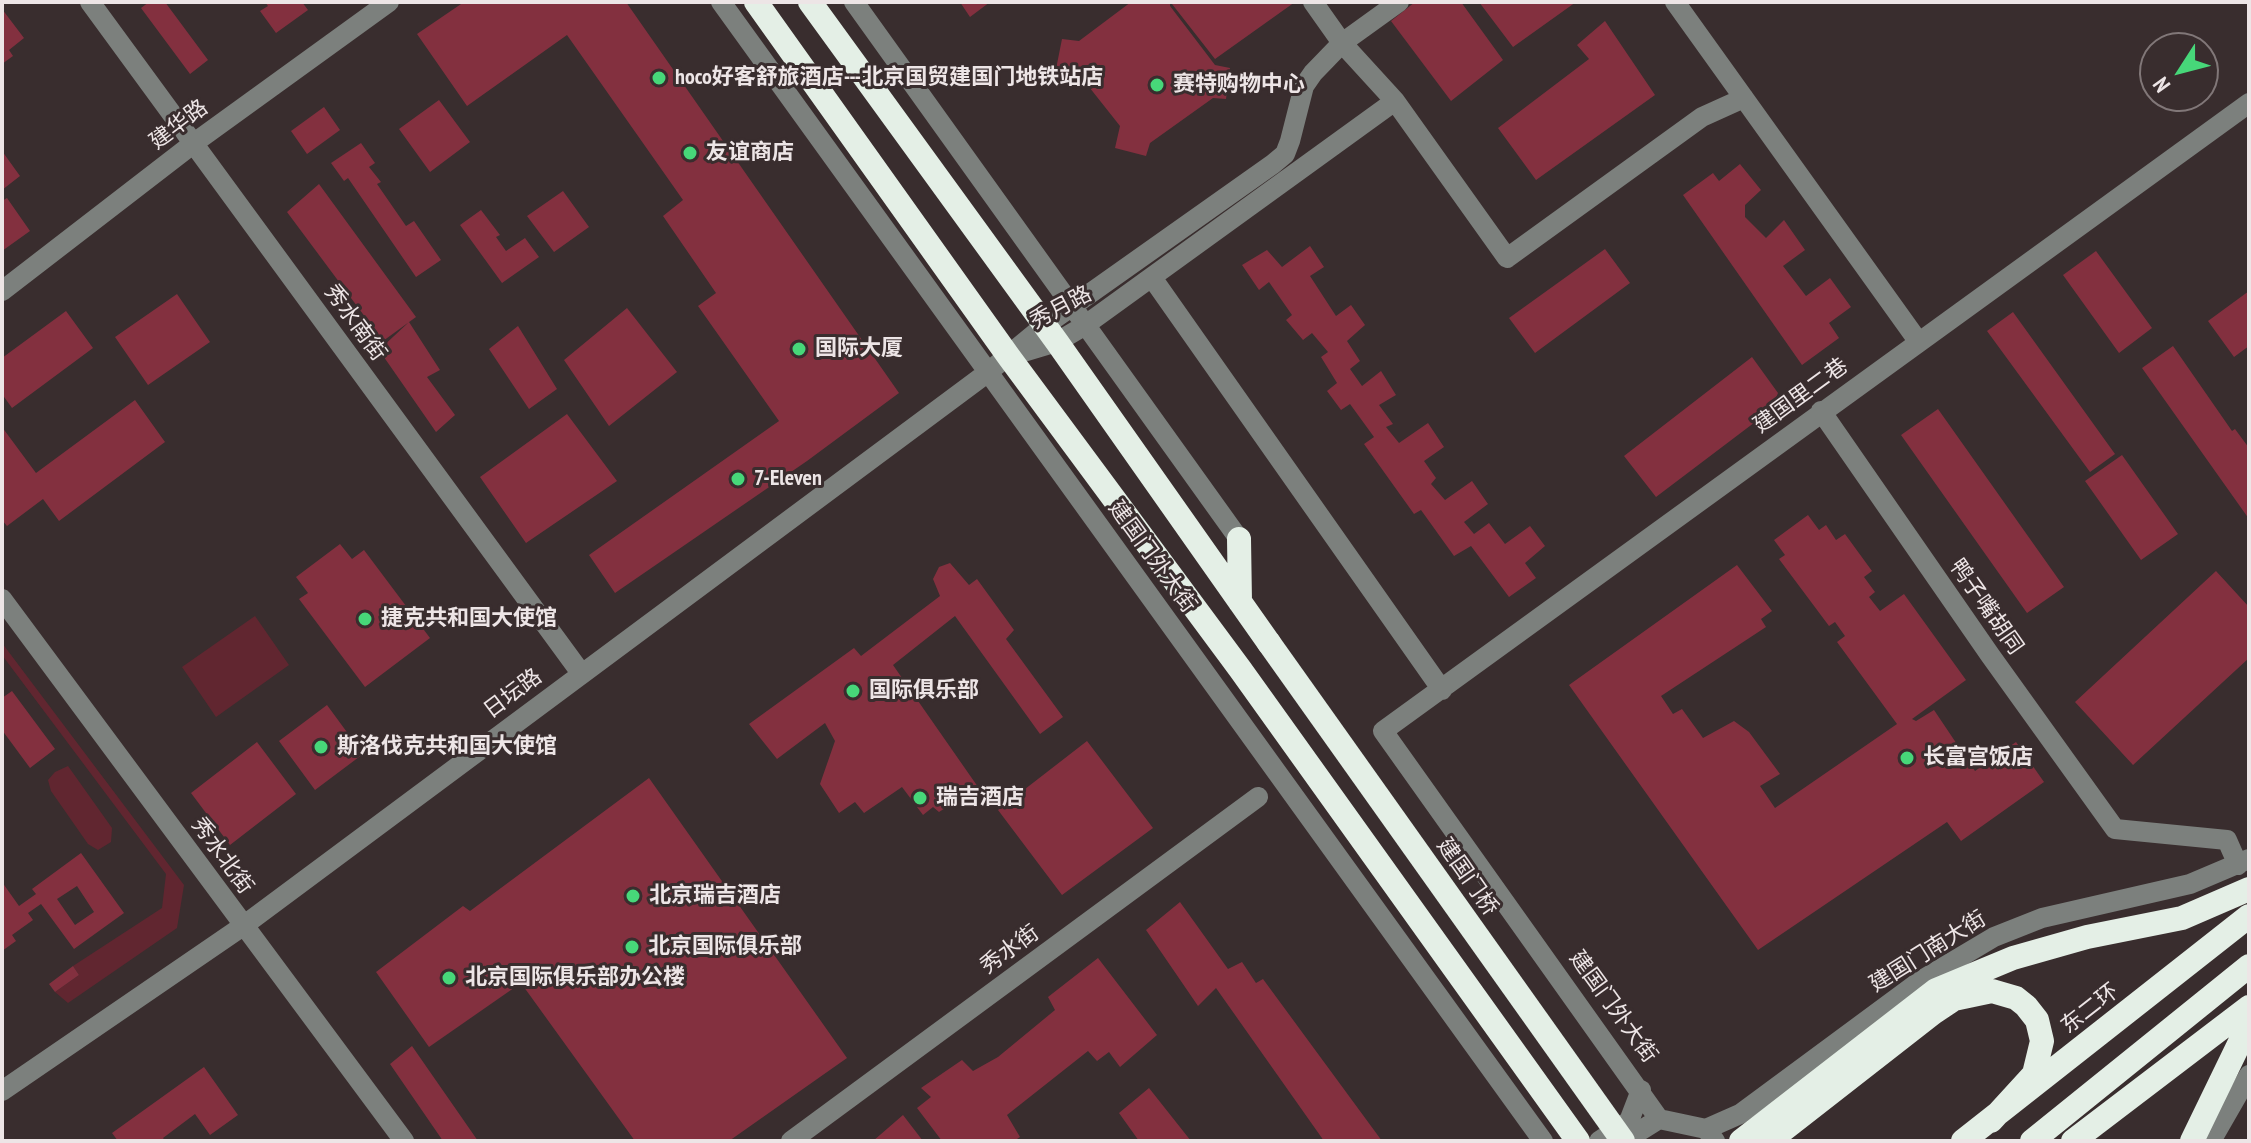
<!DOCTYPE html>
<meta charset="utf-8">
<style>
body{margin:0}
#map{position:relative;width:2251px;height:1143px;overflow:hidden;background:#392d2e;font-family:"PT Sans Narrow",sans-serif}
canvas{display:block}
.frame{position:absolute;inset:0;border:4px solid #ede5e6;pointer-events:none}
.north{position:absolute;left:2139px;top:32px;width:80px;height:80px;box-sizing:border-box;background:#392d2e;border:2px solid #817778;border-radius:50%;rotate:234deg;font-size:22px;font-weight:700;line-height:32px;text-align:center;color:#ede5e6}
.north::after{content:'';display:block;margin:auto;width:28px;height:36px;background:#47d779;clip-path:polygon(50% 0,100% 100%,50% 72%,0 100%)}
</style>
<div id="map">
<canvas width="2251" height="1143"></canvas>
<div class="frame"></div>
<div class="north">N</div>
</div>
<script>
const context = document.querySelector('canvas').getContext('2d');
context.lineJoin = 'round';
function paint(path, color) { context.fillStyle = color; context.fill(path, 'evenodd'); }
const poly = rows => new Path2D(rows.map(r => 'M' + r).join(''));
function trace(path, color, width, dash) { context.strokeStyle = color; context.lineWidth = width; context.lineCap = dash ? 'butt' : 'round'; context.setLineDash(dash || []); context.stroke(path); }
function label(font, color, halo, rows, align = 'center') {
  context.font = font + ' "PT Sans Narrow","Noto Sans SC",sans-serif'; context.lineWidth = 6; context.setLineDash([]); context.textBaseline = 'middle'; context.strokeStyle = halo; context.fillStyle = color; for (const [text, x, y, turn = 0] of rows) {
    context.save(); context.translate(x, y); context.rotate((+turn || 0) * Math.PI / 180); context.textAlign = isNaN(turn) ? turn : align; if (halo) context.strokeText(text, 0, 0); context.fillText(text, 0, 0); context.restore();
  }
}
paint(poly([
 [255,616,289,665,216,717,182,667],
 [2,643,184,885,177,928,68,1003,55,992,79,975,73,966,162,908,166,874,2,655],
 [68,766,112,828,111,842,98,850,88,844,51,791,48,780,55,772]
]), '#612630');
paint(poly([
 [149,2,165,2,208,60,190,74,141,8],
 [265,2,302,2,308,10,276,33,260,11,268,6],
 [464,2,626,2,899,393,807,461,615,593,589,555,779,421,698,306,716,293,663,216,683,200,567,35,467,106,417,34],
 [960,2,990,2,970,17],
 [1131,2,1170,2,1170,6,1215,65,1230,68,1226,99,1213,98,1150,143,1146,156,1115,148,1120,126,1078,73,1056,69,1062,39,1079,41],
 [1174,2,1295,2,1215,59,1172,4],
 [1415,2,1461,2,1503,60,1451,101,1391,21],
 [1479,2,1576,2,1513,47],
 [2,9,24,38,9,50,13,56,2,64],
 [1605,21,1655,95,1536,180,1498,128,1589,59,1577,45],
 [439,100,470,142,430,172,399,129],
 [324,107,340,130,307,154,291,131],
 [361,143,375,163,369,167,381,182,377,184,406,226,414,221,441,260,416,277,348,178,344,181,331,163],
 [2,151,20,176,2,190],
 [1740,164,1761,190,1745,205,1745,217,1766,238,1784,220,1805,250,1783,266,1806,296,1830,278,1851,307,1829,323,1839,338,1802,365,1683,195,1713,173,1719,181],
 [319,184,416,317,383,341,287,212],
 [563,191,589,227,554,252,527,216],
 [7,198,30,231,2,251,2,201],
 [481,210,500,235,496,237,506,251,525,238,539,257,502,283,460,225],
 [1310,246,1324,267,1310,276,1336,316,1351,305,1365,325,1347,341,1360,361,1350,369,1362,386,1381,371,1396,395,1379,405,1393,424,1386,427,1399,443,1428,423,1444,447,1424,461,1436,478,1431,484,1445,500,1472,481,1488,504,1464,522,1474,534,1489,523,1505,544,1530,526,1545,546,1525,563,1536,578,1509,597,1471,546,1454,556,1421,510,1414,514,1364,444,1374,437,1350,404,1341,410,1327,391,1337,383,1321,357,1328,352,1312,333,1303,340,1286,320,1292,315,1269,282,1259,290,1242,265,1267,250,1282,267],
 [1605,249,1630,283,1535,353,1509,318],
 [2096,251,2152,328,2119,353,2063,275],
 [2249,291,2249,346,2234,357,2208,321],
 [177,294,210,342,148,385,115,337],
 [627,308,677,372,609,426,564,360],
 [66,311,93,348,12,408,2,394,2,358],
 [2013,312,2115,454,2090,472,1987,331],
 [409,322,440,370,427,377,455,415,436,432,379,350],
 [518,326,557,389,529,409,489,349],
 [2173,346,2232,431,2235,429,2249,448,2249,519,2142,368],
 [1752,357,1778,393,1771,410,1656,497,1624,456],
 [135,400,165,442,59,521,43,499,7,526,2,520,2,427,36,473],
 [1938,409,2064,587,2027,613,1901,435],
 [567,414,617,481,526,543,480,477],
 [2122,455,2178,534,2141,560,2085,481],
 [1808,515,1819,530,1826,525,1836,540,1845,534,1872,571,1864,577,1875,592,1869,597,1880,611,1904,594,1966,680,1912,719,1916,721,1934,710,1975,771,2016,742,2044,782,1961,841,1947,822,1758,950,1569,685,1737,565,1772,611,1761,619,1766,627,1661,696,1673,714,1682,709,1703,738,1734,721,1749,732,1780,774,1760,786,1775,808,1897,724,1837,642,1845,636,1835,622,1829,626,1779,559,1785,555,1774,540],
 [340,544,352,559,364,550,430,638,365,687,299,599,308,593,296,577],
 [950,563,969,585,977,579,1014,630,1006,639,1063,717,1040,734,955,616,893,665,978,787,939,812,933,807,923,815,902,787,864,813,855,802,839,813,820,784,835,741,825,723,777,759,749,724,854,648,861,656,940,596,933,579,939,567],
 [2216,571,2249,607,2249,658,2133,765,2075,702],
 [12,691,55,749,30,768,2,730,2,698],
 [327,705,363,754,315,790,279,741],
 [1087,741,1153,828,1062,895,998,810],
 [257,742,296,794,230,845,191,793],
 [649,778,847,1058,729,1141,635,1141,521,983,429,1047,376,972,463,906,470,911],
 [81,853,124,913,74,949,41,904,28,913,33,920,12,935,16,941,2,951,2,882,19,906,36,894,32,889],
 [77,886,94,912,75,925,57,899],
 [1180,902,1228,969,1242,962,1256,983,1263,979,1382,1141,1324,1141,1216,988,1198,1006,1146,930],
 [1098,958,1157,1035,1120,1067,1109,1052,1097,1061,1088,1051,1007,1115,1020,1137,1014,1141,942,1141,917,1108,931,1097,921,1088,962,1060,973,1071,998,1057,1055,1010,1048,997],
 [73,966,79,975,55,992,49,984],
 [412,1046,478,1141,443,1141,390,1064],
 [204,1067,238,1115,210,1135,195,1114,163,1138,165,1141,118,1141,112,1133],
 [1149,1088,1191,1141,1139,1141,1119,1113],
 [903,1115,923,1141,873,1141]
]), '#83303f');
trace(poly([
 [90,2,581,673],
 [721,2,1543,1141],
 [854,2,1239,539],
 [1313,2,1342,43,1395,101,1507,258,1702,117,1744,98],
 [1675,2,1918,341],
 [1153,279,1442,690],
 [2,291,194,143,389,2],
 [1017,354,1057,342,1084,326,1395,101],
 [1821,411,1990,655,2115,829,2227,840,2238,865],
 [2,599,404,1141],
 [2,1091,243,926,987,373,1044,326,1273,164,1285,154,1290,141,1304,86,1313,73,1342,43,1399,2],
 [1659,1119,1383,731,2249,103],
 [1706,1129,1740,1114,1920,981,1994,937,2042,918,2190,884,2249,859],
 [791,1141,1258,797],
 [1599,1141,1629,1121,1641,1090],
 [1624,1141,1659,1119,1706,1129,1715,1141],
 [2211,1141,2249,1075]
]), '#7c807d', 20);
trace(poly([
 [756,2,1009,357,1240,669,1578,1141],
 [810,2,1057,342,1269,643],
 [1239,539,1240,602],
 [1741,1141,1936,990,2013,958,2087,937,2182,918,2249,889],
 [1769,1141,1933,1013,1954,999,1992,991,2016,998,2026,1006,2037,1020,2042,1041,2034,1074,1991,1121],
 [1963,1141,2249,916],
 [2032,1141,2249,966],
 [2073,1141,2249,1007],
 [2192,1141,2240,1042,2249,1031]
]), '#e4efe6', 24);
trace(poly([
 [1269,643,1623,1141]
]), '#e4efe6', 24);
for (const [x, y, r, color] of [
 [659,78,8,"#47d779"],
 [1157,85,8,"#47d779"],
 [690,153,8,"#47d779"],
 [799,349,8,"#47d779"],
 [738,479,8,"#47d779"],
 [365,619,8,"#47d779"],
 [853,691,8,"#47d779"],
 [321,747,8,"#47d779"],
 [1907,758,8,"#47d779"],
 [920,798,8,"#47d779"],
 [633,896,8,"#47d779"],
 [632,947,8,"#47d779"],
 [449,978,8,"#47d779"]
]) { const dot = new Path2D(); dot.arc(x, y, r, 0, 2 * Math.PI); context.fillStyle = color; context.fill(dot); trace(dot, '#392d2e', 3); }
label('bold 22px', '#ede5e6', '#392d2e', [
 ["hoco好客舒旅酒店---北京国贸建国门地铁站店",675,78],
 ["赛特购物中心",1173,85],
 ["友谊商店",706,153],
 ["国际大厦",815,349],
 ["7-Eleven",754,479],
 ["捷克共和国大使馆",381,619],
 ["国际俱乐部",869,691],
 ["斯洛伐克共和国大使馆",337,747],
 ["长富宫饭店",1923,758],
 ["瑞吉酒店",936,798],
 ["北京瑞吉酒店",649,896],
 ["北京国际俱乐部",648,947],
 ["北京国际俱乐部办公楼",465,978]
], 'left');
label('22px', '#ede5e6', '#392d2e', [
 ["建华路",179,125,-37],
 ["秀月路",1061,308,-28],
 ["秀水南街",355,323,54],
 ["建国里二巷",1801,396,-36],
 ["建国门外大街",1152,557,54],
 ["鸭子嘴胡同",1986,607,55],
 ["日坛路",513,694,-37],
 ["秀水北街",222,856,54],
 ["建国门桥",1467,877,55],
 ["秀水街",1010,950,-36],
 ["建国门南大街",1928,952,-32],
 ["建国门外大街",1613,1007,54],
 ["东二环",2090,1009,-38]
]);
</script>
